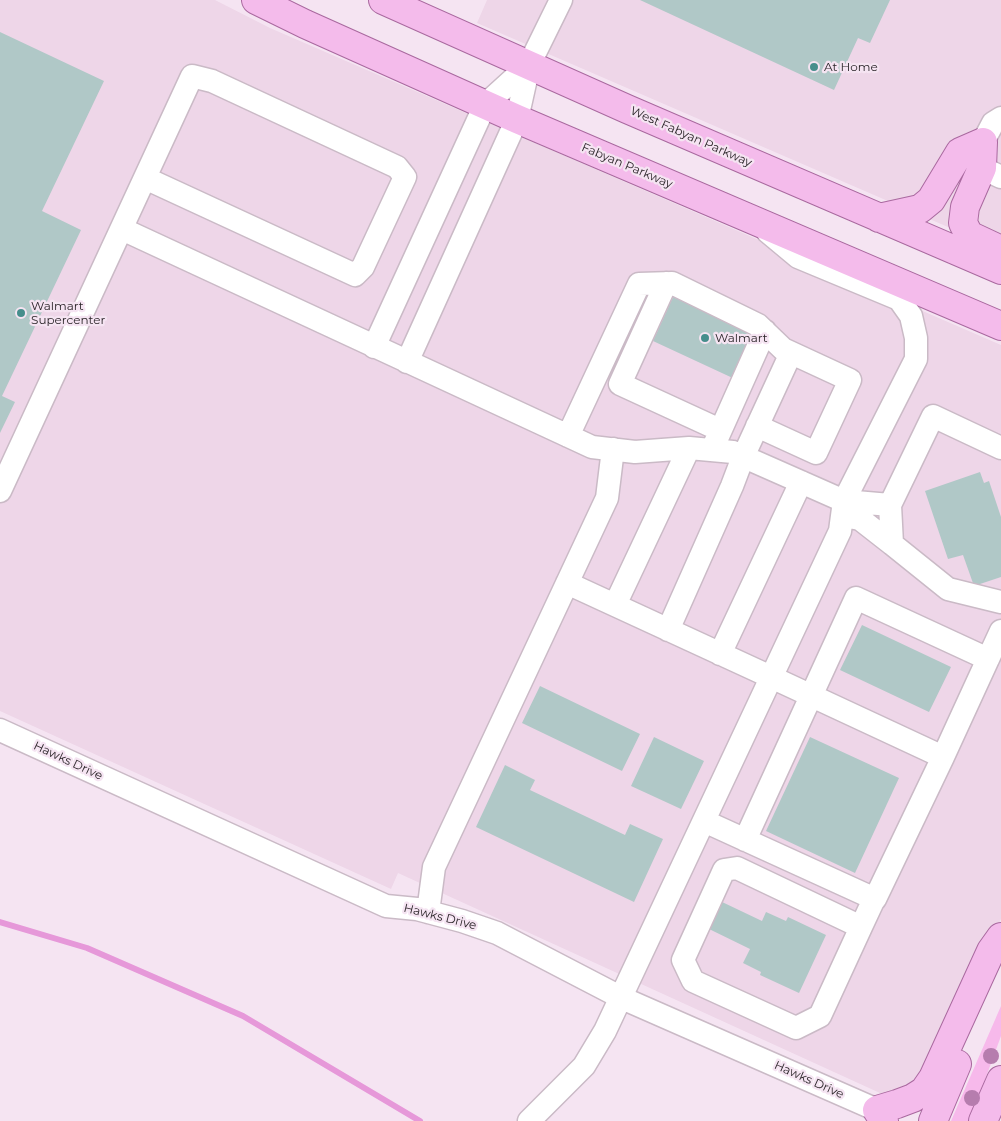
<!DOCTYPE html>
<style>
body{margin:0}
canvas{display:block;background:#f5e4f2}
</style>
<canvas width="1001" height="1121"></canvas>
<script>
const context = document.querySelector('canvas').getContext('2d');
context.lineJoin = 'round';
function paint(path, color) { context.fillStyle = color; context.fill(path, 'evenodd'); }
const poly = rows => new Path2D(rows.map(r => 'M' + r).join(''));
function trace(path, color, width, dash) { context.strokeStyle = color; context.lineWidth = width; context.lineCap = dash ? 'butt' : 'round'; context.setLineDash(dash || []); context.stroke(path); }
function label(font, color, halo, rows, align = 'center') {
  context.font = font + ' Montserrat,sans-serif'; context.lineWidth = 4.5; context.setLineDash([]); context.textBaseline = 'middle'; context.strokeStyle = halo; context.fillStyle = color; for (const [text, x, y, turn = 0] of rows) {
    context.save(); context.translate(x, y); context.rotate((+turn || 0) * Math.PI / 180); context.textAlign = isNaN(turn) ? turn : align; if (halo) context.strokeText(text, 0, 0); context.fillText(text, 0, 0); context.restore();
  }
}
paint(poly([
 [0,0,215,0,270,28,1001,345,1001,919,915,1109,398,873,391,889,0,711],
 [487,0,1001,0,1001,250,477,23]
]), '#eed6e8');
paint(poly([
 [1001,1006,1001,1036,970,1121,951,1121]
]), '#f7b9eb');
trace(poly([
 [0,922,87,948,243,1016,420,1121]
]), '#e698d9', 6);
paint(poly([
 [640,0,890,0,870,43,858,38,834,90],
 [0,32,104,81,42,211,81,230,2,396,15,402,0,433],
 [673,297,757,335,737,380,653,341],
 [980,472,984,483,989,481,1001,517,1001,577,974,586,963,555,948,559,925,491],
 [862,625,951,667,929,712,840,670],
 [540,686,640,734,622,771,522,723],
 [654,737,704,761,681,809,631,786],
 [810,737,899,778,855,873,766,831],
 [505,765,535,780,530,790,625,835,630,824,663,839,634,902,476,827],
 [720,901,762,921,766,912,786,921,788,917,826,935,799,993,760,975,761,972,743,963,750,949,707,928]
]), '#b0c8c7');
const minor = poly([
 [983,142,993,123,1001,118],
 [982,168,1001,177],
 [122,229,592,447,635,452,689,448,733,452,844,501,890,505],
 [666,283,620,384,720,430],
 [374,347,485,105,529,65],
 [407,362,517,119,529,65,561,0],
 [568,436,639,284,672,283,758,325,783,349,850,380,816,453,757,426],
 [715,443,765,331],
 [1001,448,933,416,890,505,892,544,948,589,1001,602],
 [0,491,192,76,212,81,397,167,405,177,363,267,355,275,145,178],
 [842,516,860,519,892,544],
 [567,583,784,683,943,757,875,899,704,821],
 [615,605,689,448],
 [668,630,732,486,743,457,791,353],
 [720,654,801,482],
 [988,659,1001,631],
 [0,730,386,906,417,909,462,921,497,933,622,998,877,1110],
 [745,840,856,598,988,659,943,757],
 [428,912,434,867,607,498,613,449],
 [861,927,737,868,724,870,683,960,693,981,796,1028,820,1016,861,927,874,899],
 [529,1121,584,1066,605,1031,840,531,844,501,916,359,916,338,911,316,899,299,798,257,768,232]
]);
const major = poly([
 [256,0,305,24,517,119,1001,326],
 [383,0,627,109,1001,270],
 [879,218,920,209,931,200,960,152,983,142,982,168,965,207,963,223,969,235,1001,250],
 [884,1121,877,1110,897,1104,913,1098,924,1091,933,1078,991,951,1001,937],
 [933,1121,957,1064],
 [983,1121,1001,1080]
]);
trace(minor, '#cabac6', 25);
trace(major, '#a9699f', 30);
trace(minor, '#fff', 22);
trace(major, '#f4bbeb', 28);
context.fillStyle = '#b67dae';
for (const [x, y] of [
 [991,1056],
 [972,1098]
]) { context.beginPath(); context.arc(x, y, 8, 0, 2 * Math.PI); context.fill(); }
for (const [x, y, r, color] of [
 [814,67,5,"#468e8c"],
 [21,313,5,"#468e8c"],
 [705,338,5,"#468e8c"]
]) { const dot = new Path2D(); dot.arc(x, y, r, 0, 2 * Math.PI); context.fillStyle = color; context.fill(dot); trace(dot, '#f5e4f2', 2); }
label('12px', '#2b2529', '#f5e4f2', [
 ["At Home",824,67],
 ["Walmart",31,306],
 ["Supercenter",31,320],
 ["Walmart",715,338]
], 'left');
label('12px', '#2b2529', '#f5e4f2', [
 ["West Fabyan Parkway",691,137,24],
 ["Fabyan Parkway",627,166,23],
 ["Hawks Drive",68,761,25],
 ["Hawks Drive",440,917,14],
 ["Hawks Drive",809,1080,24]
]);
</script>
